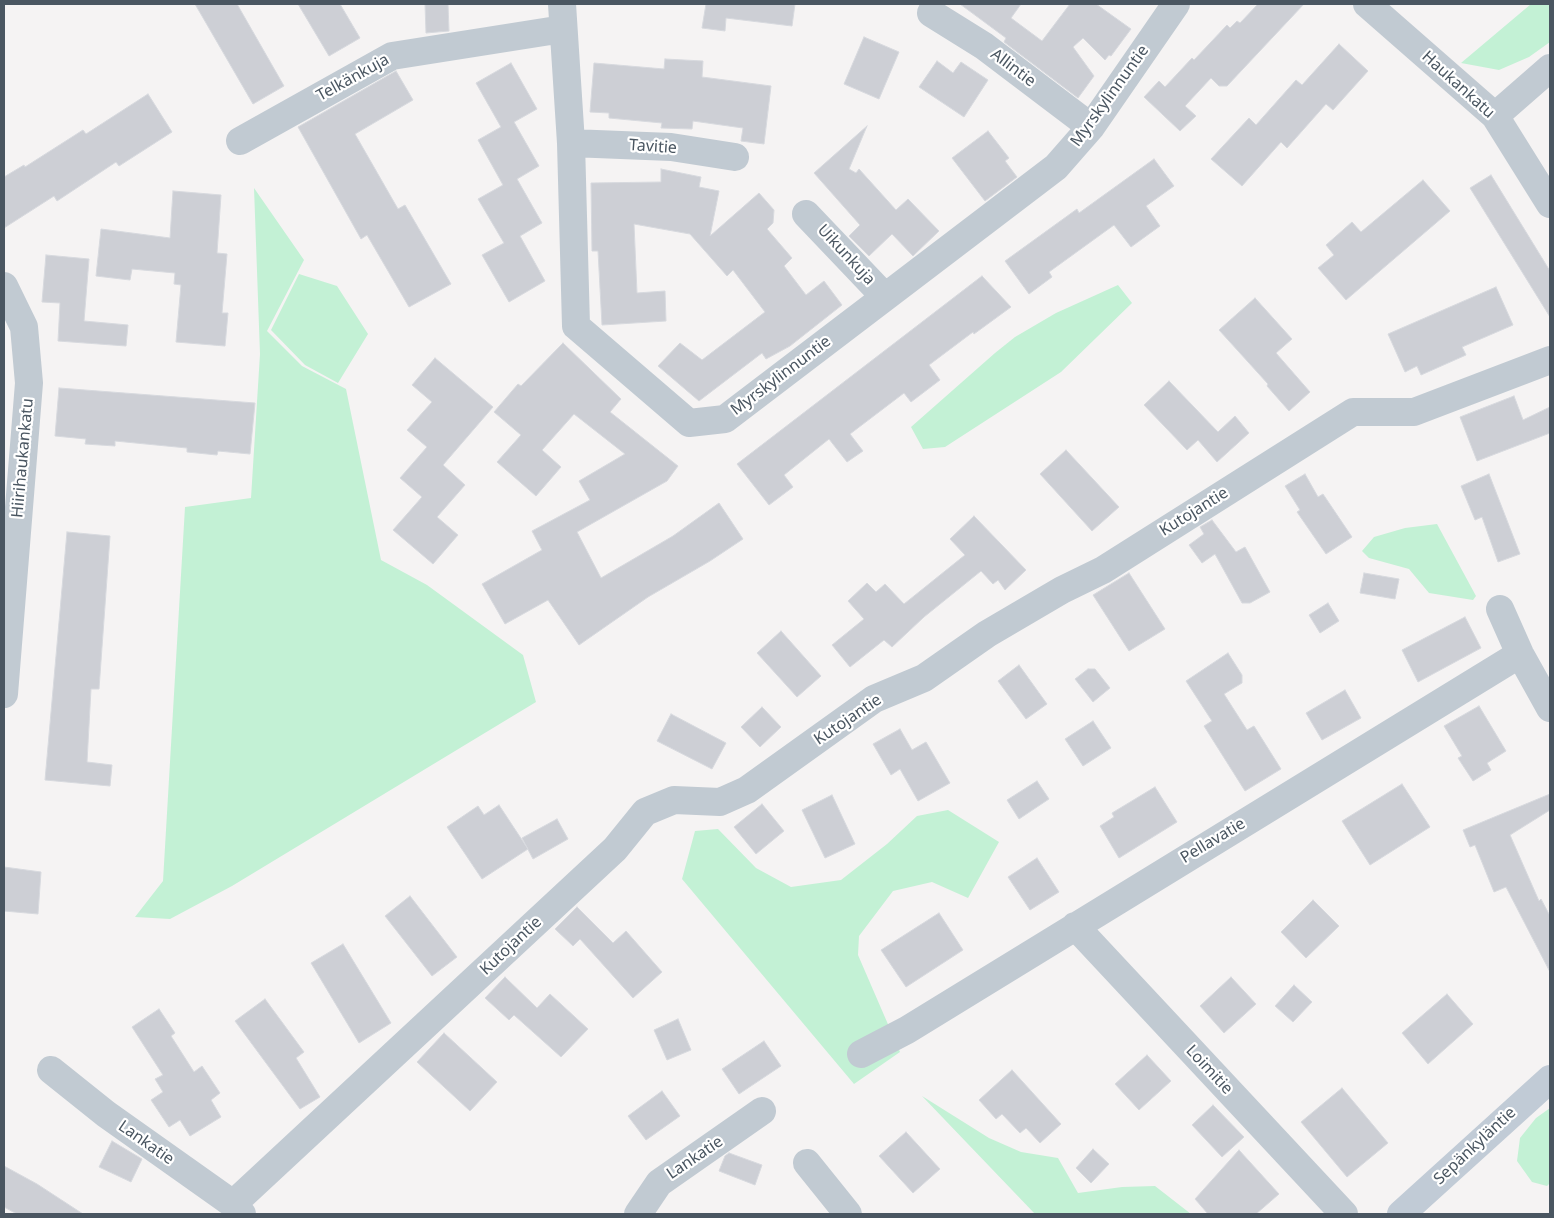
<!DOCTYPE html>
<meta charset="utf-8">
<style>
body{margin:0}
#map{position:relative;width:1554px;height:1218px;overflow:hidden;background:#f5f3f3;font-family:"Noto Sans",sans-serif}
canvas{display:block}
.frame{position:absolute;inset:0;border:5px solid #4a5661;pointer-events:none}
</style>
<div id="map">
<canvas width="1554" height="1218"></canvas>
<div class="frame"></div>
</div>
<script>
const context = document.querySelector('canvas').getContext('2d');
context.lineJoin = 'round';
function paint(path, color) { context.fillStyle = color; context.fill(path, 'evenodd'); }
const poly = rows => new Path2D(rows.map(r => 'M' + r).join(''));
function trace(path, color, width, dash) { context.strokeStyle = color; context.lineWidth = width; context.lineCap = dash ? 'butt' : 'round'; context.setLineDash(dash || []); context.stroke(path); }
function label(font, color, halo, rows, align = 'center') {
  context.font = font + ' "Noto Sans",sans-serif'; context.lineWidth = 4.5; context.setLineDash([]); context.textBaseline = 'middle'; context.strokeStyle = halo; context.fillStyle = color; for (const [text, x, y, turn = 0] of rows) {
    context.save(); context.translate(x, y); context.rotate((+turn || 0) * Math.PI / 180); context.textAlign = isNaN(turn) ? turn : align; if (halo) context.strokeText(text, 0, 0); context.fillText(text, 0, 0); context.restore();
  }
}
paint(poly([
 [1531,4,1550,4,1550,42,1529,57,1499,70,1461,63],
 [254,188,304,260,267,331,302,366,346,389,381,560,427,585,523,655,536,702,232,886,170,919,135,917,163,881,185,507,251,498,260,354],
 [299,274,337,286,368,334,338,383,305,365,271,330],
 [1118,285,1132,303,1061,372,945,447,923,449,911,427,995,353,1015,337,1056,313],
 [1437,524,1476,596,1473,600,1429,593,1409,569,1369,558,1362,551,1374,537,1405,528],
 [948,810,999,842,968,898,932,882,893,891,859,936,858,955,900,1052,854,1084,682,879,695,831,718,829,756,868,791,887,841,880,887,844,917,816],
 [922,1096,989,1138,1021,1152,1058,1158,1078,1193,1122,1187,1155,1186,1191,1214,1035,1214],
 [1550,1108,1550,1183,1547,1186,1532,1182,1517,1161,1520,1138,1536,1118]
]), '#c3f1d5');
const building = poly([
 [195,4,237,4,284,86,253,104,195,4],
 [298,4,340,4,360,38,329,56,298,4],
 [425,4,448,4,449,31,426,33,425,4],
 [706,4,795,4,792,26,726,18,725,31,702,28,706,4],
 [960,4,1021,4,1011,18,1042,41,1070,4,1096,4,1131,29,1111,56,1109,55,1105,60,1083,38,1073,47,1094,76,1078,98,1004,42,1006,38,960,4],
 [1258,4,1304,4,1227,86,1219,86,1211,78,1185,106,1196,116,1180,131,1144,97,1159,81,1165,87,1192,58,1194,60,1227,25,1230,28,1237,21,1240,23,1258,4],
 [864,37,899,52,879,99,844,84,864,37],
 [1339,44,1368,71,1333,110,1326,104,1287,148,1281,142,1242,186,1211,159,1249,118,1256,125,1296,80,1302,85,1339,44],
 [665,59,703,61,702,77,771,86,764,144,741,141,743,128,693,121,692,129,661,128,662,123,609,118,609,113,590,112,594,63,664,69,665,59],
 [937,61,953,73,961,62,988,80,964,117,919,87,937,61],
 [511,63,537,109,514,122,539,166,517,179,542,223,520,236,545,281,509,302,482,255,504,243,478,199,503,185,478,140,501,127,476,83,511,63],
 [396,71,413,100,355,134,398,209,405,205,451,284,409,307,367,235,361,239,298,127,396,71],
 [148,94,172,132,119,166,116,162,57,201,54,196,4,228,4,177,24,165,25,167,83,130,86,134,148,94],
 [867,126,849,169,856,173,859,169,896,210,908,199,939,231,913,256,892,234,869,256,849,236,860,225,814,173,867,126],
 [988,131,1009,158,1005,161,1017,177,985,201,952,158,988,131],
 [1154,159,1174,186,1146,206,1160,226,1131,247,1114,225,1049,272,1052,277,1029,294,1005,261,1077,209,1079,213,1154,159],
 [661,169,701,177,699,187,719,191,710,236,759,193,774,210,773,223,767,229,792,258,784,266,806,295,824,281,842,305,790,346,766,359,762,353,699,401,658,366,680,343,702,360,765,312,733,270,727,276,690,234,634,224,637,293,665,291,666,321,602,325,598,251,592,251,591,183,661,182,661,169],
 [1491,175,1550,271,1550,317,1470,188,1491,175],
 [1423,180,1450,211,1346,300,1318,268,1334,255,1326,245,1352,222,1361,232,1423,180],
 [173,191,221,195,217,253,227,254,222,313,228,313,225,346,176,342,181,285,174,284,175,273,132,269,130,280,96,276,101,229,170,238,173,191],
 [46,255,89,259,84,321,128,325,126,346,58,341,60,303,42,302,46,255],
 [982,276,1011,307,974,334,973,332,929,365,940,380,911,402,904,393,850,434,863,451,847,462,829,439,784,475,793,487,769,505,737,464,982,276],
 [1496,287,1513,325,1462,347,1466,355,1421,375,1417,366,1405,372,1388,334,1496,287],
 [1255,298,1292,339,1276,353,1310,392,1289,411,1267,386,1268,384,1219,330,1255,298],
 [563,343,621,399,610,412,678,466,667,481,577,532,601,578,673,536,719,503,743,539,710,561,648,597,579,645,548,600,505,624,482,584,542,550,532,531,590,500,579,481,625,454,574,414,542,450,561,467,536,496,497,462,521,435,494,412,518,384,521,386,563,343],
 [435,358,493,407,443,465,465,485,437,517,458,535,433,564,393,530,422,497,400,478,427,447,407,430,432,402,412,385,435,358],
 [1169,381,1218,432,1235,416,1249,433,1217,462,1198,440,1187,450,1144,405,1169,381],
 [59,388,255,403,250,454,218,451,217,455,187,452,187,448,115,441,115,446,85,444,86,439,55,436,59,388],
 [1514,396,1523,420,1550,407,1550,433,1477,461,1460,417,1514,396],
 [1066,450,1119,507,1092,531,1040,474,1066,450],
 [1305,474,1318,497,1323,494,1352,537,1326,554,1297,512,1300,510,1285,486,1305,474],
 [1489,474,1520,554,1498,562,1482,517,1475,520,1461,486,1489,474],
 [974,516,1026,570,1005,590,998,580,993,584,981,571,924,617,892,647,884,640,850,667,832,645,864,619,848,601,867,583,876,592,885,584,904,604,965,555,950,539,974,516],
 [1212,520,1236,552,1245,547,1270,592,1250,603,1242,603,1215,554,1202,563,1189,545,1204,534,1200,527,1212,520],
 [67,532,110,536,99,689,91,689,87,762,112,765,110,786,45,780,67,532],
 [1129,573,1165,629,1129,651,1093,595,1129,573],
 [1364,573,1399,579,1395,599,1360,593,1364,573],
 [1328,603,1339,621,1320,633,1309,615,1328,603],
 [1465,617,1481,648,1418,682,1402,650,1465,617],
 [781,631,821,676,797,697,757,653,781,631],
 [1228,653,1242,675,1242,683,1224,694,1247,730,1254,726,1281,769,1245,791,1204,726,1212,721,1186,681,1228,653],
 [1019,665,1047,704,1026,719,998,681,1019,665],
 [1088,669,1095,669,1110,688,1093,702,1075,679,1088,669],
 [1345,690,1361,718,1322,740,1306,713,1345,690],
 [1479,706,1506,751,1487,763,1491,770,1473,781,1458,758,1462,756,1444,726,1479,706],
 [762,707,781,727,760,747,741,727,762,707],
 [671,714,726,743,712,769,657,741,671,714],
 [1093,721,1111,748,1083,766,1065,739,1093,721],
 [900,729,912,750,926,742,950,783,918,801,900,769,891,775,873,744,900,729],
 [1037,781,1049,799,1019,819,1007,800,1037,781],
 [1402,784,1430,827,1370,865,1342,821,1402,784],
 [1155,787,1177,822,1119,858,1100,826,1114,817,1112,813,1155,787],
 [1550,794,1550,810,1510,835,1539,901,1541,899,1550,916,1550,972,1506,887,1494,892,1475,845,1470,847,1463,830,1550,794],
 [832,795,855,844,825,858,802,810,832,795],
 [762,804,784,831,756,854,734,827,762,804],
 [499,805,528,849,482,879,447,827,478,806,484,815,499,805],
 [557,819,568,839,533,859,522,838,557,819],
 [1037,858,1059,892,1030,910,1008,877,1037,858],
 [4,867,41,872,38,914,4,911,4,867],
 [410,896,457,957,432,976,385,916,410,896],
 [1313,900,1339,926,1306,958,1281,932,1313,900],
 [577,907,613,943,626,931,662,972,633,998,580,939,573,946,555,929,577,907],
 [939,913,963,950,906,987,881,950,939,913],
 [343,944,391,1023,359,1043,311,963,343,944],
 [505,977,537,1008,550,994,588,1029,561,1057,514,1015,509,1020,485,998,505,977],
 [1231,977,1256,1004,1224,1033,1200,1006,1231,977],
 [1294,985,1312,1002,1293,1022,1275,1006,1294,985],
 [1447,994,1473,1024,1428,1064,1402,1033,1447,994],
 [265,999,304,1052,296,1058,320,1097,300,1109,235,1021,265,999],
 [159,1009,175,1033,171,1036,194,1072,202,1066,220,1093,211,1100,221,1117,190,1136,180,1120,169,1127,151,1100,163,1092,155,1079,163,1075,132,1027,159,1009],
 [678,1019,691,1050,667,1060,654,1030,678,1019],
 [444,1033,497,1082,470,1111,417,1062,444,1033],
 [764,1041,781,1066,739,1094,722,1069,764,1041],
 [1147,1055,1171,1081,1139,1110,1115,1084,1147,1055],
 [1012,1070,1061,1124,1040,1143,1026,1128,1020,1133,1002,1114,996,1119,979,1100,1012,1070],
 [1342,1088,1388,1143,1347,1177,1301,1122,1342,1088],
 [662,1091,680,1116,646,1140,628,1116,662,1091],
 [1213,1105,1244,1137,1222,1157,1192,1125,1213,1105],
 [906,1132,940,1169,913,1193,879,1156,906,1132],
 [112,1141,142,1159,131,1182,99,1167,112,1141],
 [1093,1149,1109,1164,1091,1183,1076,1168,1093,1149],
 [1239,1150,1279,1194,1256,1214,1208,1214,1195,1199,1239,1150],
 [729,1153,762,1165,755,1185,719,1171,725,1156,729,1153],
 [4,1166,37,1184,83,1214,17,1214,4,1207,4,1166]
]);
paint(building, '#cdcfd5');
trace(building, '#d7d9de', 1);
trace(poly([
 [562,4,571,143,576,326,689,423,725,419,1056,167,1091,127,1176,4],
 [931,13,984,46,1091,127],
 [240,141,392,56,563,29],
 [571,143,671,147,735,157],
 [806,214,885,297],
 [4,286,24,327,29,383,4,694],
 [1500,609,1520,654,1550,708],
 [1075,926,1344,1214],
 [861,1054,907,1030,1520,654],
 [51,1070,106,1114,233,1204,242,1214],
 [807,1163,848,1214],
 [233,1204,615,849,645,812,674,800,720,802,747,790,874,699,924,678,987,634,1062,590,1103,570,1353,412,1414,412,1550,360],
 [638,1214,659,1183,762,1111]
]), '#c1cad2', 28);
trace(poly([
 [1367,4,1495,116,1550,204],
 [1495,116,1550,68]
]), '#c1cad2', 28);
trace(poly([
 [1401,1214,1550,1079]
]), '#c1cbd6', 28);
label('16px', '#4a5661', '#fff', [
 ["Allintie",1013,68,37],
 ["Telkänkuja",353,78,-29],
 ["Haukankatu",1458,85,42],
 ["Myrskylinnuntie",1110,96,-54],
 ["Tavitie",653,147,4],
 ["Uikunkuja",846,255,47],
 ["Myrskylinnuntie",781,376,-37],
 ["Hiirihaukankatu",23,458,-85],
 ["Kutojantie",1194,512,-32],
 ["Kutojantie",848,720,-34],
 ["Pellavatie",1213,841,-31],
 ["Kutojantie",511,946,-43],
 ["Loimitie",1209,1070,47],
 ["Lankatie",146,1143,35],
 ["Sepänkyläntie",1475,1146,-43],
 ["Lankatie",695,1158,-34]
]);
</script>
